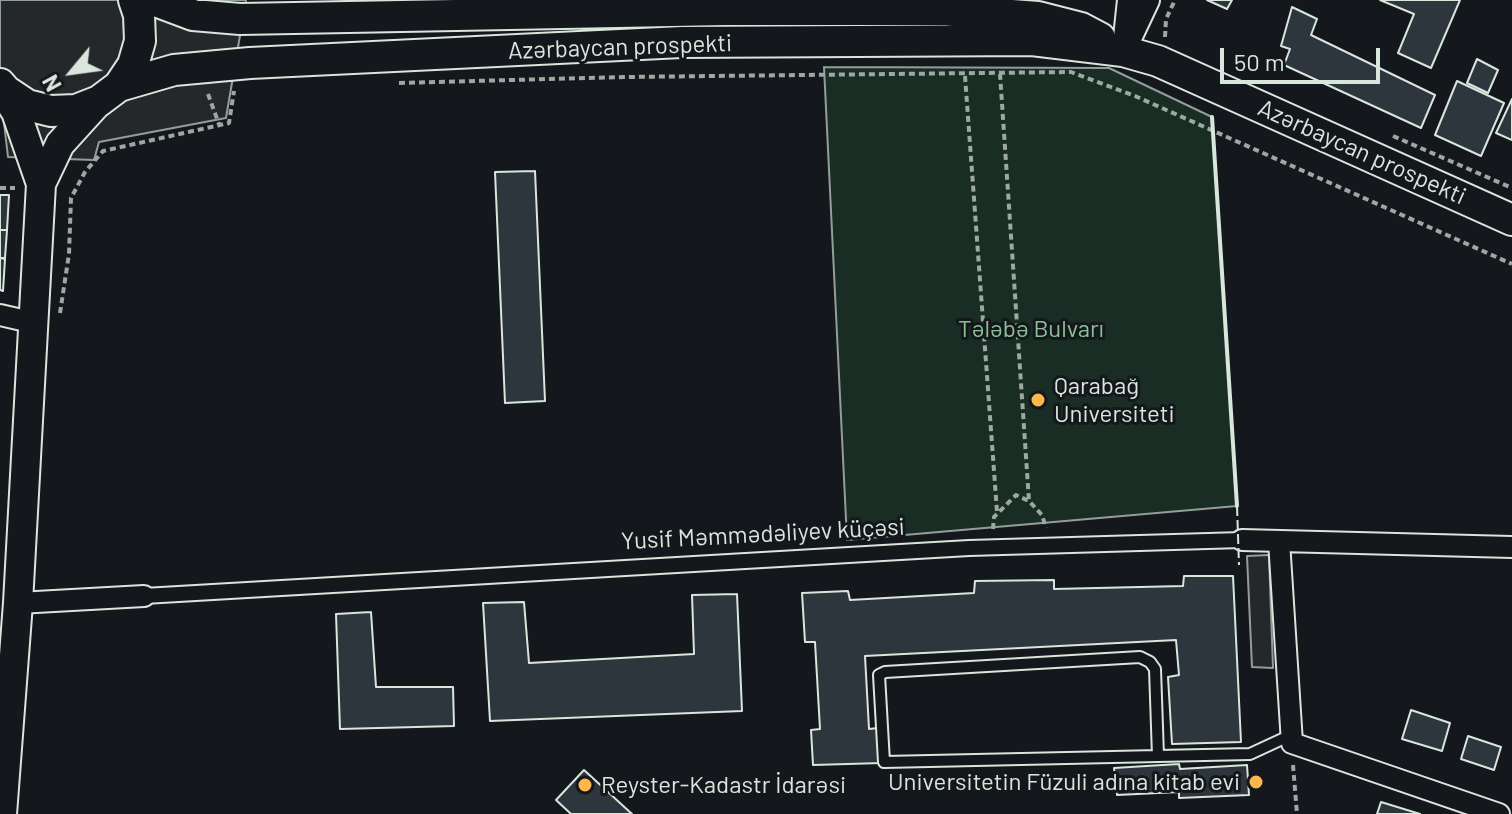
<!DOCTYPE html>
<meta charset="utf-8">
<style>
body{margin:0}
#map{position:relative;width:1512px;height:814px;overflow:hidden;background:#14181c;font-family:Barlow,sans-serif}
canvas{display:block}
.north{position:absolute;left:32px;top:32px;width:80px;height:80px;-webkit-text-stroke:6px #14181c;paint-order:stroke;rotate:241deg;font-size:22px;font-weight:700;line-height:32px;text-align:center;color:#d8e6dc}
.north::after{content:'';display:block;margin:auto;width:28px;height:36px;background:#d8e6dc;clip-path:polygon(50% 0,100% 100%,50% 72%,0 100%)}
.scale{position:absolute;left:1220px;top:48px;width:160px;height:36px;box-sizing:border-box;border:4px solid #d8e6dc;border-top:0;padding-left:10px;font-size:24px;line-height:28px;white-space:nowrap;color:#d8e6dc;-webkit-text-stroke:6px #14181c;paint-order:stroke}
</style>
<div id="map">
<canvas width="1512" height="814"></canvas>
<div class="north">N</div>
<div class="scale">50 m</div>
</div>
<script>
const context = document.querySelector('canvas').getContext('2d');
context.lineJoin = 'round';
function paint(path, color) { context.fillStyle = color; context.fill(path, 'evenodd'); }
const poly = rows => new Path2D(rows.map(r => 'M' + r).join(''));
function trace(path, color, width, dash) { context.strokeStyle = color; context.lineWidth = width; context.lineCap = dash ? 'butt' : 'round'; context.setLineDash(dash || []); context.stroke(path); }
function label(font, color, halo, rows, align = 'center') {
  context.font = font + ' Barlow,sans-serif'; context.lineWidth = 6; context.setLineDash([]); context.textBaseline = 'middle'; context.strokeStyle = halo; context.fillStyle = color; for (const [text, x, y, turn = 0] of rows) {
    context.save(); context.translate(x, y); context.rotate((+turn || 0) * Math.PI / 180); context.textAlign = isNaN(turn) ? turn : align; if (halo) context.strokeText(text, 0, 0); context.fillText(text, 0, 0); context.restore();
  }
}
const green = poly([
 [824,67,1109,68,1212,117,1237,506,847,540,824,67]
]);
paint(green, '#1a2d24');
trace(green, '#939e99', 2);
const parking = poly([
 [0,0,246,0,226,118,99,142,94,160,8,157,2,106,0,105,0,0],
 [1269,555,1273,668,1252,667,1247,556,1269,555]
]);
paint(parking, '#24282b');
trace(parking, '#939e99', 2);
const building = poly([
 [1207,0,1232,0,1227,9,1207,0],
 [1380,0,1460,0,1431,68,1398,53,1414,14,1380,0],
 [1292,7,1317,19,1311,35,1435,95,1421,128,1284,65,1290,49,1281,46,1292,7],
 [1477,59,1498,70,1488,93,1467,83,1477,59],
 [1457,81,1504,103,1481,156,1435,135,1457,81],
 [1512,99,1512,140,1496,133,1512,99],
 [535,171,545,401,505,403,495,172,535,171],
 [0,195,9,195,7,230,0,230,0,195],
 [0,230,7,230,5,258,0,258,0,230],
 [0,258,5,259,3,291,0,290,0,258],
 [1184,576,1233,576,1241,742,1172,744,1168,677,1179,675,1176,640,865,656,869,729,878,728,882,763,813,765,811,730,820,729,815,642,805,642,802,593,848,591,850,600,974,593,975,581,1054,580,1054,589,1183,586,1184,576],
 [737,594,742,711,490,721,483,603,524,602,529,663,694,654,692,595,737,594],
 [371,612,376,687,453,687,454,726,340,729,336,614,371,612],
 [1411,710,1450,723,1442,751,1402,739,1411,710],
 [1468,736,1501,747,1494,770,1461,759,1468,736],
 [1179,764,1180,769,1247,765,1249,795,1179,798,1179,792,1117,795,1114,768,1179,764],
 [584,770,632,814,571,814,556,800,584,770],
 [1381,802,1420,814,1377,814,1381,802]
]);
paint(building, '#2c363c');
trace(building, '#d8e6dc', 2);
const service = poly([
 [1158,756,1155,669,1150,662,1140,657,885,672,879,675,884,762,1158,756,1250,754,1291,735]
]);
const pedestrian = poly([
 [144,596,969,548,1242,540]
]);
const minor = poly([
 [1123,47,1128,0],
 [0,315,35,323],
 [1242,540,1512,547],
 [1279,541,1292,743,1499,814],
 [18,603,144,596]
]);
const tertiary = poly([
 [1123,51,1147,0]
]);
const secondary = poly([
 [0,87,16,112,41,184,18,603,2,814],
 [41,184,60,144,99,101]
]);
const primary = poly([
 [153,0,193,15,240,19,725,10,947,10,1038,17,1081,28,1100,38],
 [0,84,6,91,27,105,51,111,76,110,99,101,119,86,133,65,140,41,139,15,134,0],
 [119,86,174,70,250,63,682,42,1032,40,1123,51,1158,61,1512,220]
]);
trace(service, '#d8e6dc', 14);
trace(pedestrian, '#d8e6dc', 18);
trace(minor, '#d8e6dc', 24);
trace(tertiary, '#d8e6dc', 28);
trace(secondary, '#d8e6dc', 32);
trace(primary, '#d8e6dc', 34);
trace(poly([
 [1165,37,1166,19,1175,0],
 [1000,74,1029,501],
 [965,76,997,512],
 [399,83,624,77,1071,72,1135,96,1512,264],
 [208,94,220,127],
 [1393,136,1512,188],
 [0,188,15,188],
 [60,313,69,254,71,198,85,172,103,151,229,123,234,91],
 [993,529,994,517,1016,495,1029,501,1042,515,1046,528],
 [1293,765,1297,814]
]), '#9da8a2', 4, [6, 4]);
trace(service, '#14181c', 10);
trace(pedestrian, '#14181c', 14);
trace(minor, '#14181c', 20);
trace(tertiary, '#14181c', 24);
trace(secondary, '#14181c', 28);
trace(primary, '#14181c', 30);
trace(poly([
 [1237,506,1239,565]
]), '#d8e6dc', 2, [10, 4]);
trace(poly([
 [1212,117,1237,506]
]), '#d8e6dc', 4);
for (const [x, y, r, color] of [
 [1038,400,8,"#ffb74d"],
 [1256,782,8,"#ffb74d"],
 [585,785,8,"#ffb74d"]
]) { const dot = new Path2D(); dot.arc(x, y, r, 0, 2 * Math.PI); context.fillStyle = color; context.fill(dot); trace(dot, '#14181c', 3); }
label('24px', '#d8e6dc', '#14181c', [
 ["Azərbaycan prospekti",620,47,-2],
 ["Azərbaycan prospekti",1362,152,24],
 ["Yusif Məmmədəliyev küçəsi",763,534,-3]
]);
label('24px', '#8ac095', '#14181c', [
 ["Tələbə Bulvarı",1031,329]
]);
label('24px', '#d8e6dc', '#14181c', [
 ["Qarabağ",1054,386],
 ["Universiteti",1054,414],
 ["Universitetin Füzuli adına kitab evi",1240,782,"right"],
 ["Reyster-Kadastr İdarəsi",601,785]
], 'left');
</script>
